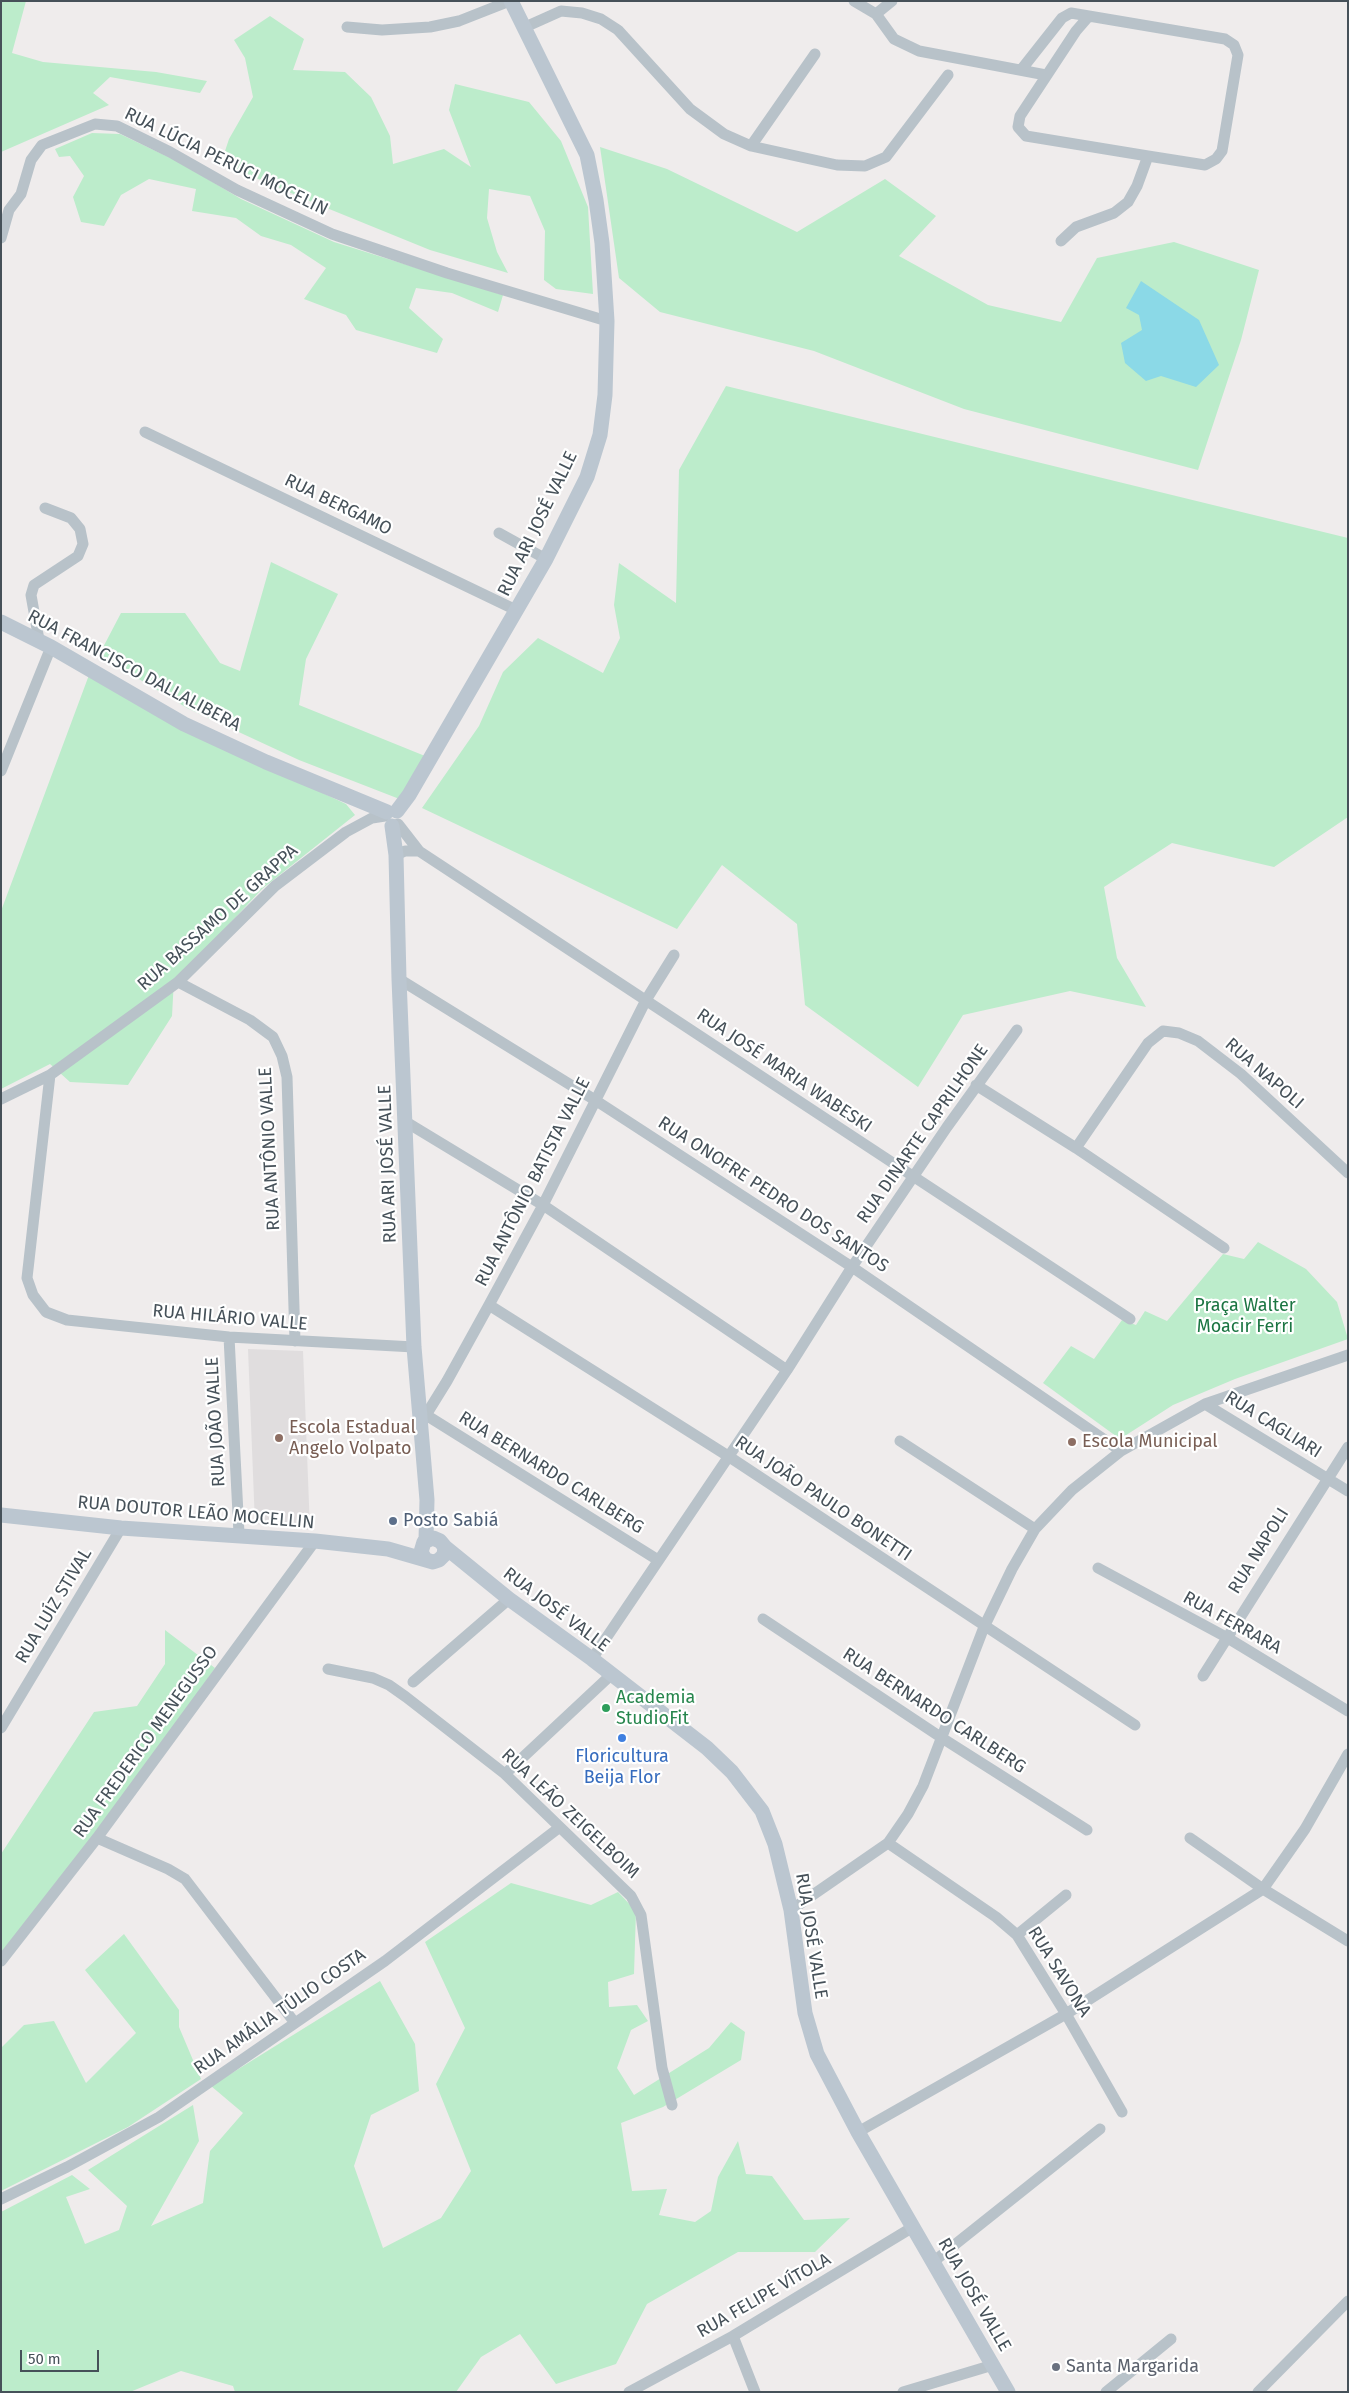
<!DOCTYPE html>
<meta charset="utf-8">
<style>
body{margin:0}
#map{position:relative;width:1349px;height:2393px;overflow:hidden;background:#efecec;font-family:"Fira Sans",sans-serif}
canvas{display:block}
.frame{position:absolute;inset:0;border:2px solid #465159;pointer-events:none}
.scale{position:absolute;left:20px;top:2350px;width:79px;height:22px;box-sizing:border-box;border:2px solid #465159;border-top:0;padding-left:6px;font-size:15px;line-height:18px;white-space:nowrap;color:#465159;-webkit-text-stroke:4px #fff;paint-order:stroke}
</style>
<div id="map">
<canvas width="1349" height="2393"></canvas>
<div class="frame"></div>
<div class="scale">50 m</div>
</div>
<script>
const context = document.querySelector('canvas').getContext('2d');
context.lineJoin = 'round';
function paint(path, color) { context.fillStyle = color; context.fill(path, 'evenodd'); }
const poly = rows => new Path2D(rows.map(r => 'M' + r).join(''));
function trace(path, color, width, dash) { context.strokeStyle = color; context.lineWidth = width; context.lineCap = dash ? 'butt' : 'round'; context.setLineDash(dash || []); context.stroke(path); }
function label(font, color, halo, rows, align = 'center') {
  context.font = font + ' "Fira Sans",sans-serif'; context.lineWidth = 4.5; context.setLineDash([]); context.textBaseline = 'middle'; context.strokeStyle = halo; context.fillStyle = color; for (const [text, x, y, turn = 0] of rows) {
    context.save(); context.translate(x, y); context.rotate((+turn || 0) * Math.PI / 180); context.textAlign = isNaN(turn) ? turn : align; if (halo) context.strokeText(text, 0, 0); context.fillText(text, 0, 0); context.restore();
  }
}
paint(poly([
 [248,1349,303,1351,310,1530,255,1524]
]), '#e0ddde');
paint(poly([
 [1,1,26,1,12,53,43,62,156,72,207,81,200,93,110,77,93,93,109,105,1,152],
 [270,16,304,39,293,70,345,72,371,97,390,136,393,164,444,149,471,167,449,110,455,84,529,102,561,141,588,207,593,294,556,289,544,280,545,231,530,196,489,189,487,218,497,252,508,273,430,250,312,202,221,163,229,139,253,97,245,58,234,40],
 [92,133,120,134,181,163,241,199,334,242,503,295,498,312,452,293,416,288,409,308,443,339,437,353,356,330,346,315,304,299,326,268,291,245,261,236,236,218,192,211,196,189,149,179,121,195,104,226,81,222,73,197,84,176,70,156,59,157,55,149],
 [600,147,667,169,797,232,885,179,936,216,899,256,988,305,1061,322,1097,258,1174,242,1259,270,1241,340,1198,470,964,409,814,351,660,312,619,278],
 [726,386,1348,538,1348,817,1274,867,1172,843,1104,887,1117,958,1146,1007,1070,991,963,1015,918,1087,805,1005,797,924,722,865,677,929,422,808,479,726,503,672,538,638,603,673,620,638,614,605,619,563,676,603,679,470],
 [271,562,338,594,306,659,299,705,425,756,402,800,299,760,187,708,99,655,121,613,185,613,220,663,240,671],
 [89,675,234,751,346,804,355,815,262,889,207,948,174,979,172,1016,128,1085,70,1082,50,1064,1,1089,1,911],
 [1258,1242,1306,1269,1337,1302,1348,1339,1235,1379,1173,1405,1120,1439,1043,1383,1071,1346,1094,1359,1122,1320,1136,1325,1145,1311,1167,1321,1223,1254,1244,1259],
 [165,1630,215,1668,160,1748,1,1959,1,1854,94,1712,137,1706,165,1664],
 [511,1883,591,1905,618,1892,636,1911,634,1974,608,1982,609,2007,637,2005,648,2021,631,2030,617,2068,634,2095,709,2048,731,2022,745,2032,741,2060,663,2107,621,2123,632,2191,667,2189,659,2215,695,2222,711,2211,718,2177,738,2141,746,2174,772,2176,804,2220,850,2218,815,2252,738,2252,647,2304,616,2364,556,2384,520,2334,481,2357,456,2392,235,2392,233,2386,181,2371,130,2392,1,2392,1,2212,72,2175,90,2189,66,2197,85,2244,119,2230,127,2206,88,2170,193,2105,199,2141,151,2226,203,2203,210,2151,243,2113,211,2086,380,1981,415,2044,419,2091,371,2115,354,2166,383,2248,441,2218,471,2171,436,2084,465,2028,425,1942],
 [124,1934,179,2010,179,2027,201,2079,128,2127,1,2191,1,2048,24,2025,54,2021,86,2083,136,2033,85,1970]
]), '#bceccb');
paint(poly([
 [1141,281,1199,320,1219,365,1196,387,1161,376,1146,381,1125,363,1121,343,1142,330,1139,315,1126,308]
]), '#8bd9e7');
trace(poly([
 [854,1,876,14,894,39,919,51,1046,75],
 [876,14,892,1],
 [347,27,382,30,430,27,459,21,510,1],
 [523,28,561,11,582,13,601,19,618,30,690,109,724,134,751,146,837,165,865,166,886,157,948,75],
 [1021,70,1062,18,1071,13,1225,39,1234,45,1238,55,1222,151,1216,159,1205,165,1148,156,1026,136,1018,127,1020,116,1076,31,1089,16],
 [751,146,815,54],
 [1,238,9,210,21,194,31,160,42,145,95,124,117,126,170,152,237,190,332,234,447,273,607,321],
 [1061,241,1076,227,1114,213,1128,202,1137,186,1148,156],
 [145,432,516,610],
 [499,533,546,559],
 [39,640,31,595,34,585,78,556,83,544,80,529,71,518,45,508],
 [1,771,51,647],
 [398,824,419,851,1130,1319],
 [396,855,405,851,419,851],
 [399,979,595,1100,852,1267,1121,1451],
 [178,982,250,1020,273,1037,282,1056,287,1077,295,1341],
 [50,1075,27,1278,33,1295,46,1312,67,1320,229,1337,414,1347],
 [976,1085,1076,1148,1224,1248],
 [1,1099,50,1075,178,982,275,886,346,832,372,818,385,816],
 [406,1122,543,1205,787,1370],
 [1076,1148,1148,1043,1163,1031,1179,1033,1198,1041,1241,1074,1348,1173],
 [489,1305,728,1456,1135,1725],
 [229,1337,239,1534],
 [1205,1404,1348,1491],
 [426,1415,658,1560],
 [421,1423,447,1381,489,1305,543,1205,646,1000,674,955],
 [900,1441,1035,1529],
 [1098,1568,1226,1637,1348,1711],
 [763,1619,942,1738,1087,1830],
 [592,1659,787,1370,852,1267,947,1127,1017,1030],
 [328,1669,373,1678,389,1685,406,1697,505,1774,631,1896,641,1915,662,2068,672,2105],
 [1203,1676,1348,1447],
 [413,1682,509,1599],
 [1,1728,121,1528],
 [505,1774,612,1674],
 [97,1838,168,1869,185,1879,295,2023],
 [1190,1838,1263,1889,1348,1941],
 [888,1843,996,1917,1017,1935,1066,2014,1122,2112],
 [791,1910,888,1843,908,1814,923,1786,984,1627,1012,1569,1035,1529,1072,1490,1121,1451,1205,1404,1348,1355],
 [1017,1935,1066,1895],
 [1,1961,97,1838,315,1541],
 [858,2132,1066,2014,1263,1889,1305,1829,1348,1754],
 [1,2199,67,2167,159,2117,385,1961,560,1827],
 [933,2262,1100,2129],
 [733,2336,755,2392],
 [629,2392,733,2336,913,2227],
 [903,2392,993,2365],
 [1106,2392,1171,2339],
 [1258,2392,1348,2301]
]), '#b8c2c9', 11);
trace(poly([
 [1,622,51,647,184,724,266,762,387,812],
 [397,811,409,795,546,559,587,477,600,435,605,395,607,321,602,243,596,200,587,155,511,1],
 [392,826,396,855,399,979,414,1347,427,1500,426,1540],
 [1,1515,121,1528,315,1541,388,1549,433,1562,439,1560,444,1555,445,1547,440,1541,433,1538,424,1542,421,1552,425,1559],
 [445,1547,509,1599,592,1659,707,1748,732,1772,762,1811,775,1844,791,1910,805,2013,817,2054,858,2132,1008,2392]
]), '#bbc6d0', 15);
for (const [x, y, r, color] of [
 [279,1438,5,"#8d6e63"],
 [1072,1442,5,"#8d6e63"],
 [393,1521,5,"#5c6f8a"],
 [606,1708,5,"#2e9e5b"],
 [622,1738,5,"#3f7fe0"],
 [1056,2367,5,"#6b7280"]
]) { const dot = new Path2D(); dot.arc(x, y, r, 0, 2 * Math.PI); context.fillStyle = color; context.fill(dot); trace(dot, '#fff', 2); }
label('18px', '#465159', '#fff', [
 ["RUA LÚCIA PERUCI MOCELIN",226,162,26],
 ["RUA BERGAMO",338,505,26],
 ["RUA ARI JOSÉ VALLE",538,524,-64],
 ["RUA FRANCISCO DALLALIBERA",134,671,28],
 ["RUA BASSAMO DE GRAPPA",218,918,-42],
 ["RUA JOSÉ MARIA WABESKI",784,1071,34],
 ["RUA NAPOLI",1264,1074,41],
 ["RUA DINARTE CAPRILHONE",923,1134,-55],
 ["RUA ANTÔNIO VALLE",270,1149,-93],
 ["RUA ARI JOSÉ VALLE",388,1164,-92],
 ["RUA ANTÔNIO BATISTA VALLE",533,1182,-63],
 ["RUA ONOFRE PEDRO DOS SANTOS",773,1195,33],
 ["RUA HILÁRIO VALLE",230,1318,5],
 ["RUA JOÃO VALLE",216,1422,-93],
 ["RUA CAGLIARI",1273,1425,32],
 ["RUA BERNARDO CARLBERG",551,1473,32],
 ["RUA JOÃO PAULO BONETTI",823,1499,34],
 ["RUA DOUTOR LEÃO MOCELLIN",196,1513,5],
 ["RUA NAPOLI",1259,1551,-58],
 ["RUA LUÍZ STIVAL",54,1606,-59],
 ["RUA JOSÉ VALLE",556,1610,37],
 ["RUA FERRARA",1232,1623,29],
 ["RUA BERNARDO CARLBERG",934,1711,33],
 ["RUA FREDERICO MENEGUSSO",146,1742,-54],
 ["RUA LEÃO ZEIGELBOIM",570,1814,43],
 ["RUA JOSÉ VALLE",811,1936,81],
 ["RUA SAVONA",1059,1972,58],
 ["RUA AMÁLIA TÚLIO COSTA",280,2012,-35],
 ["RUA JOSÉ VALLE",974,2295,60],
 ["RUA FELIPE VÍTOLA",764,2296,-30]
]);
label('18px', '#1b7542', '#fff', [
 ["Praça Walter",1245,1306],
 ["Moacir Ferri",1245,1327]
]);
label('18px', '#785e54', '#fff', [
 ["Escola Estadual",289,1428],
 ["Angelo Volpato",289,1449],
 ["Escola Municipal",1082,1442]
], 'left');
label('18px', '#4e5e75', '#fff', [
 ["Posto Sabiá",403,1521]
], 'left');
label('18px', '#27864d', '#fff', [
 ["Academia",616,1698],
 ["StudioFit",616,1719]
], 'left');
label('18px', '#366cbe', '#fff', [
 ["Floricultura",622,1757],
 ["Beija Flor",622,1778]
]);
label('18px', '#5b616d', '#fff', [
 ["Santa Margarida",1066,2367]
], 'left');
</script>
